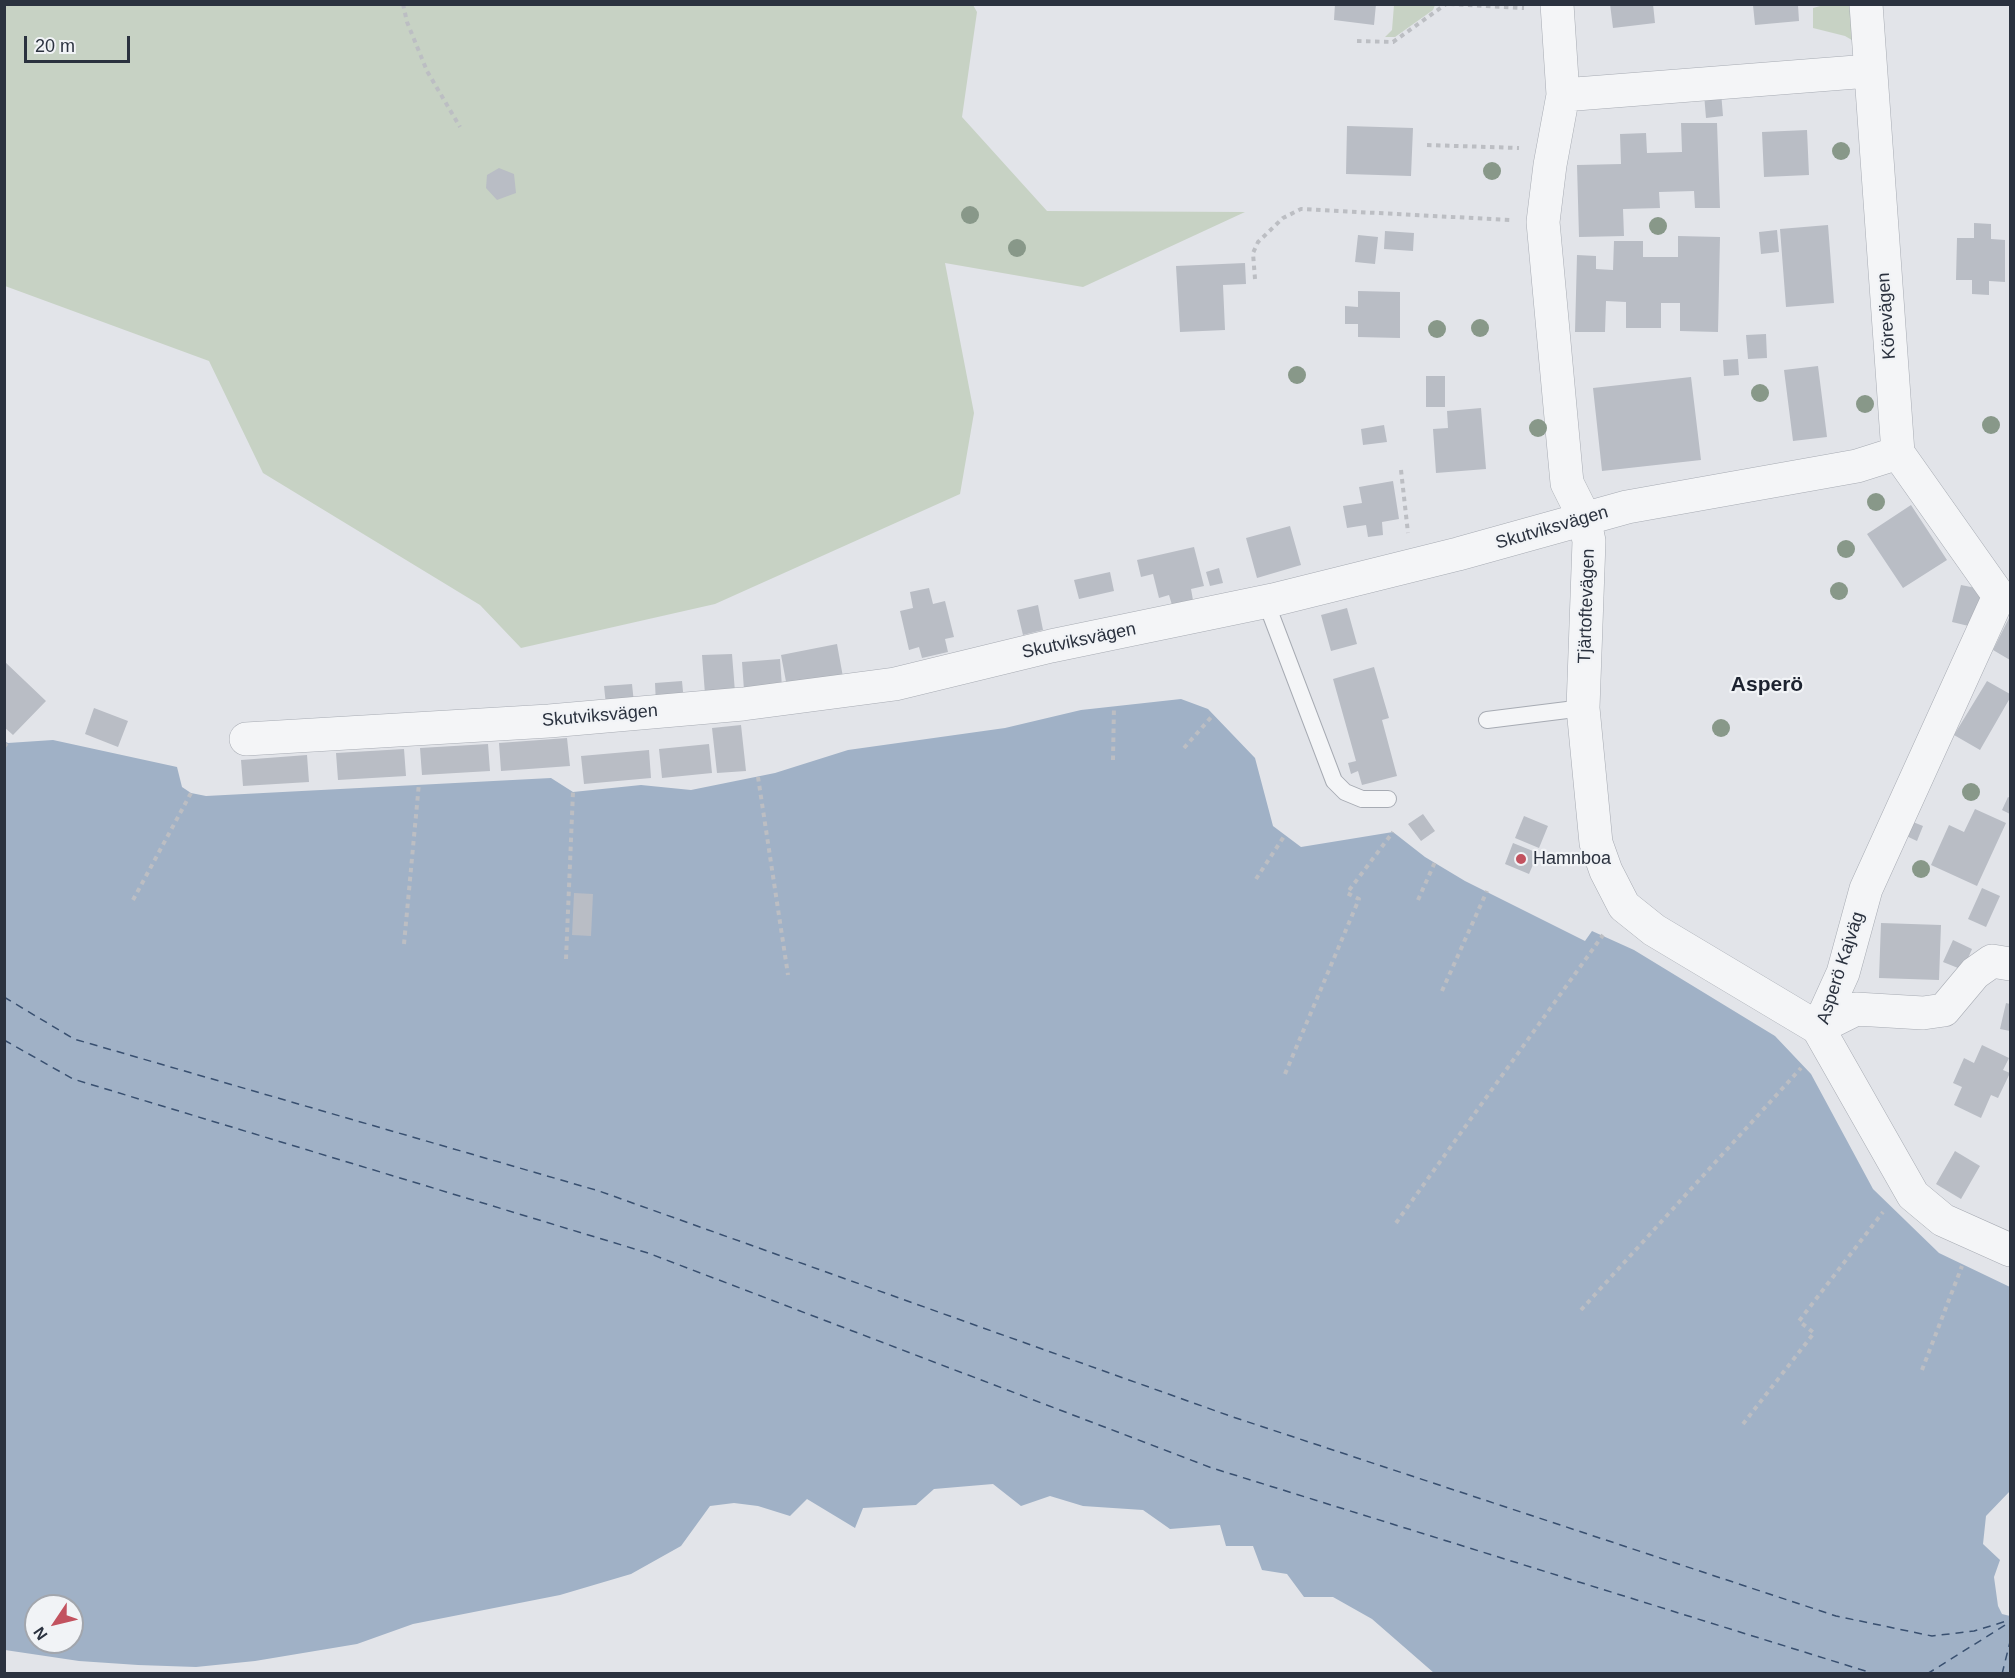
<!DOCTYPE html>
<meta charset="utf-8">
<style>
body{margin:0}
#map{position:relative;width:2015px;height:1678px;overflow:hidden;background:#e2e4e9;font-family:Helvetica,sans-serif}
canvas{display:block}
.frame{position:absolute;inset:0;border:6px solid #2b323f;pointer-events:none}
.north{position:absolute;left:24px;top:1594px;width:60px;height:60px;box-sizing:border-box;background:#f1f3f6;border:2px solid #a2a6ad;border-radius:50%;rotate:235deg;font-size:16px;font-weight:700;line-height:24px;text-align:center;color:#2b323f}
.north::after{content:'';display:block;margin:auto;width:21px;height:27px;background:#c2525f;clip-path:polygon(50% 0,100% 100%,50% 72%,0 100%)}
.scale{position:absolute;left:24px;top:36px;width:106px;height:27px;box-sizing:border-box;border:3px solid #2b323f;border-top:0;padding-left:8px;font-size:18px;line-height:21px;white-space:nowrap;color:#2b323f;-webkit-text-stroke:4px #f1f3f6;paint-order:stroke}
</style>
<div id="map">
<canvas width="2015" height="1678"></canvas>
<div class="frame"></div>
<div class="north">N</div>
<div class="scale">20 m</div>
</div>
<script>
const context = document.querySelector('canvas').getContext('2d');
context.lineJoin = 'round';
function paint(path, color) { context.fillStyle = color; context.fill(path, 'evenodd'); }
const poly = rows => new Path2D(rows.map(r => 'M' + r).join(''));
function trace(path, color, width, dash) { context.strokeStyle = color; context.lineWidth = width; context.lineCap = dash ? 'butt' : 'round'; context.setLineDash(dash || []); context.stroke(path); }
function label(font, color, halo, rows, align = 'center') {
  context.font = font + ' Helvetica,sans-serif'; context.lineWidth = 4.5; context.setLineDash([]); context.textBaseline = 'middle'; context.strokeStyle = halo; context.fillStyle = color; for (const [text, x, y, turn = 0] of rows) {
    context.save(); context.translate(x, y); context.rotate((+turn || 0) * Math.PI / 180); context.textAlign = isNaN(turn) ? turn : align; if (halo) context.strokeText(text, 0, 0); context.fillText(text, 0, 0); context.restore();
  }
}
paint(poly([
 [4,5,973,5,977,12,962,117,1047,211,1245,212,1083,287,945,263,974,413,960,494,715,604,521,648,480,605,263,473,209,361,5,286],
 [1394,5,1394,4,1435,5,1433,10,1395,37,1385,37,1392,30],
 [1824,5,1854,5,1857,43,1845,36,1813,28,1813,8]
]), '#c7d2c4');
paint(poly([
 [1181,699,1208,709,1255,758,1273,826,1301,847,1393,832,1425,857,1465,881,1585,941,1592,931,1634,950,1775,1036,1811,1074,1873,1189,1939,1253,2010,1287,2010,1491,1986,1516,1983,1544,2000,1560,1994,1577,1998,1606,2002,1614,2010,1616,2010,1673,1434,1673,1372,1619,1333,1597,1304,1597,1287,1574,1262,1570,1253,1546,1226,1546,1220,1525,1170,1529,1143,1510,1083,1506,1050,1496,1021,1506,993,1484,934,1489,916,1505,863,1508,855,1528,807,1499,790,1516,758,1506,734,1503,710,1506,681,1546,631,1574,560,1595,413,1624,357,1644,255,1661,196,1667,138,1665,79,1661,5,1650,4,741,8,743,53,740,177,767,182,787,191,793,206,796,551,778,573,792,641,785,691,790,775,773,848,750,1005,728,1081,710],
 [36,1606,72,1606,72,1642,36,1642]
]), '#a0b1c6');
trace(poly([
 [4,997,74,1039,599,1191,1230,1416,1836,1616,1932,1636,1974,1631,2010,1620],
 [4,1040,73,1079,648,1253,1212,1468,1875,1674],
 [1927,1674,2010,1622],
 [2002,1674,2010,1642]
]), '#395070', 1.5, [8, 6]);
paint(poly([
 [1335,4,1376,4,1374,25,1334,20],
 [1610,4,1653,4,1655,23,1613,28],
 [1753,5,1798,5,1799,21,1755,25],
 [1721,92,1723,116,1706,118,1704,94],
 [1681,123,1717,123,1720,208,1695,208,1694,191,1659,192,1660,208,1623,209,1624,236,1579,237,1577,165,1621,164,1620,134,1646,133,1647,153,1682,152],
 [1347,126,1413,128,1411,176,1346,174],
 [1807,130,1809,175,1764,177,1762,132],
 [499,168,514,174,516,193,497,200,486,188,487,175],
 [1974,223,1991,224,1991,239,2005,240,2005,282,1989,281,1989,295,1972,294,1972,280,1956,280,1957,238,1974,238],
 [1828,225,1834,303,1786,307,1780,229],
 [1777,230,1779,252,1761,254,1759,232],
 [1385,231,1414,233,1413,251,1384,249],
 [1358,235,1378,237,1375,264,1355,262],
 [1678,236,1720,237,1718,332,1680,331,1680,303,1661,303,1661,328,1626,328,1626,302,1606,301,1605,332,1575,332,1577,255,1596,256,1596,269,1613,270,1614,241,1643,241,1643,257,1678,257],
 [1245,263,1246,284,1223,285,1225,330,1180,332,1176,266],
 [1358,291,1400,292,1400,338,1358,337,1358,324,1345,324,1345,306,1358,307],
 [1766,334,1767,358,1748,359,1746,335],
 [1738,359,1739,375,1724,376,1723,360],
 [1818,366,1827,437,1793,441,1784,370],
 [1426,376,1445,376,1445,407,1426,407],
 [1691,377,1701,460,1602,471,1593,388],
 [1481,408,1486,469,1436,473,1433,429,1448,428,1447,411],
 [1384,425,1387,442,1363,445,1361,429],
 [1393,481,1399,519,1382,522,1383,535,1368,537,1366,525,1347,528,1343,506,1362,503,1359,487],
 [1911,505,1947,560,1903,588,1867,534],
 [1290,526,1301,565,1257,578,1246,538],
 [1194,547,1204,586,1191,589,1193,600,1172,605,1169,595,1159,598,1153,574,1141,577,1137,560],
 [1219,568,1223,583,1210,586,1206,572],
 [1110,572,1114,591,1079,599,1074,580],
 [1961,585,1986,590,1977,628,1952,622],
 [929,588,933,604,945,601,954,637,945,639,948,652,922,658,919,647,909,650,900,611,913,608,910,592],
 [1038,605,1043,630,1023,635,1017,610],
 [1347,608,1357,644,1331,651,1321,615],
 [2010,616,2010,660,1993,650],
 [837,644,843,677,787,687,781,655],
 [732,654,735,692,705,694,702,655],
 [780,659,782,687,744,690,742,662],
 [4,661,46,701,13,735,4,727],
 [1374,667,1389,718,1382,720,1397,776,1362,785,1358,771,1351,774,1348,763,1356,761,1333,679],
 [682,681,684,702,656,704,655,683],
 [1987,681,2010,694,2010,698,1980,750,1954,735],
 [632,684,634,703,606,705,604,686],
 [94,708,128,721,118,747,85,734],
 [741,725,746,771,717,773,712,728],
 [567,738,570,766,501,771,499,743],
 [488,744,490,771,422,775,420,748],
 [709,744,712,773,662,778,659,749],
 [404,749,406,776,338,780,336,753],
 [649,750,651,778,584,784,581,756],
 [307,755,309,782,243,786,241,760],
 [2008,797,2010,798,2010,814,2002,810],
 [1975,809,2006,823,1977,886,1931,865,1949,825,1964,832],
 [1423,814,1435,831,1421,841,1408,824],
 [1524,816,1548,826,1539,848,1515,838],
 [1908,820,1923,826,1917,841,1902,834],
 [1513,843,1538,853,1529,874,1505,864],
 [1982,888,2000,896,1986,927,1968,919],
 [574,893,593,894,591,936,572,935],
 [1881,923,1941,925,1939,980,1879,978],
 [1953,940,1972,949,1963,970,1943,962],
 [2006,1003,2010,1004,2010,1031,2000,1029],
 [1982,1045,2009,1058,2003,1070,2010,1073,1998,1098,1991,1095,1981,1118,1954,1105,1962,1087,1953,1083,1964,1058,1974,1063],
 [1955,1151,1980,1166,1961,1199,1936,1184]
]), '#b9bdc5');
const service = poly([
 [1266,602,1334,781,1345,792,1362,799,1388,799],
 [1487,720,1583,708]
]);
const minor = poly([
 [1557,4,1563,95,1550,165,1543,222,1567,483,1584,517,1589,541,1583,708,1596,843,1606,871,1624,906,1654,930,1818,1028,1913,1195,1943,1220,2010,1250],
 [1866,4,1898,453,1999,596],
 [1563,95,1869,71],
 [246,739,549,721,743,704,895,684,1051,646,1273,600,1458,554,1627,507,1857,466,1898,453],
 [1818,1028,1843,973,1866,889,1999,596],
 [1818,1028,1856,1009,1923,1013,1944,1010,1975,973,1992,961,2010,964]
]);
trace(service, '#a7abb3', 18);
trace(minor, '#a7abb3', 34);
trace(poly([
 [403,4,407,22,427,71,460,127],
 [1450,4,1524,8],
 [1357,41,1393,42,1446,4],
 [1427,145,1519,148],
 [1255,279,1253,253,1258,242,1283,218,1301,209,1510,220],
 [1401,470,1408,533],
 [4,747,7,743],
 [1184,748,1213,715],
 [1113,760,1114,706],
 [758,777,788,975],
 [1256,879,1285,835],
 [133,900,191,793],
 [1418,900,1435,862],
 [404,944,419,783],
 [566,959,573,792],
 [1442,991,1487,891],
 [1285,1074,1359,899,1347,893,1393,832],
 [1396,1223,1603,935],
 [1581,1310,1801,1068],
 [1922,1370,1962,1266],
 [1743,1424,1814,1333,1799,1321,1883,1212]
]), '#bcbec3', 4, [4.5, 4.5]);
trace(service, '#f4f5f7', 16);
trace(minor, '#f4f5f7', 33);
context.fillStyle = '#889889';
for (const [x, y] of [
 [1841,151],
 [1492,171],
 [970,215],
 [1658,226],
 [1017,248],
 [1480,328],
 [1437,329],
 [1297,375],
 [1760,393],
 [1865,404],
 [1991,425],
 [1538,428],
 [1876,502],
 [1846,549],
 [1839,591],
 [1721,728],
 [1971,792],
 [1921,869]
]) { context.beginPath(); context.arc(x, y, 9, 0, 2 * Math.PI); context.fill(); }
for (const [x, y, r, color] of [
 [1521,859,6,"#c2525f"]
]) { const dot = new Path2D(); dot.arc(x, y, r, 0, 2 * Math.PI); context.fillStyle = color; context.fill(dot); trace(dot, '#f1f3f6', 2); }
label('18px', '#2b323f', '#f1f3f6', [
 ["Körevägen",1887,316,-94],
 ["Skutviksvägen",1552,528,-16],
 ["Tjärtoftevägen",1587,606,-88],
 ["Skutviksvägen",1079,641,-12],
 ["Skutviksvägen",600,716,-5],
 ["Asperö Kajväg",1841,968,-72]
]);
label('18px', '#2b323f', '#f1f3f6', [
 ["Hamnboa",1533,859]
], 'left');
label('bold 21px', '#1d2330', '#f1f3f6', [
 ["Asperö",1767,685]
]);
</script>
